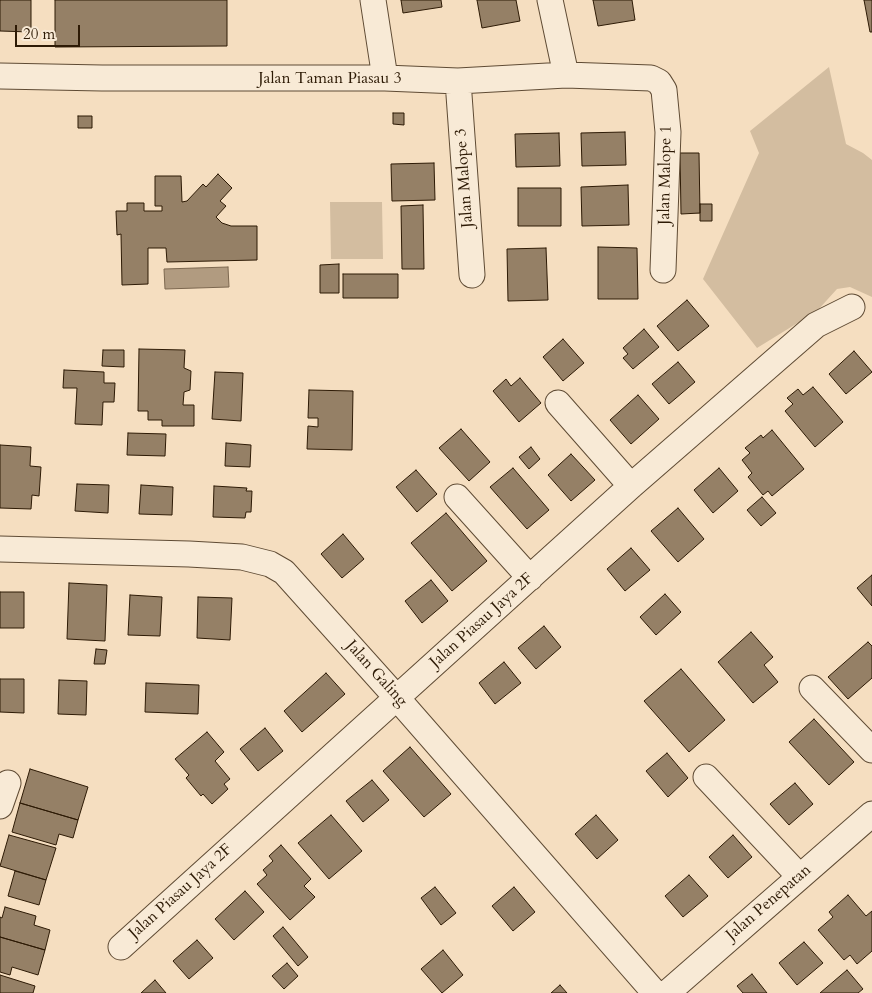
<!DOCTYPE html>
<style>
body{margin:0}
#map{position:relative;width:872px;height:993px;overflow:hidden;background:#f5dec0;font-family:Cardo,serif}
canvas{display:block}
.scale{position:absolute;left:15px;top:25px;width:65px;height:22px;box-sizing:border-box;border:2px solid #2d1a05;border-top:0;padding-left:6px;font-size:15px;line-height:18px;white-space:nowrap;color:#2d1a05;-webkit-text-stroke:4px #f8ead6;paint-order:stroke}
</style>
<div id="map">
<canvas width="872" height="993"></canvas>
<div class="scale">20 m</div>
</div>
<script>
const context = document.querySelector('canvas').getContext('2d');
context.lineJoin = 'round';
function paint(path, color) { context.fillStyle = color; context.fill(path, 'evenodd'); }
const poly = rows => new Path2D(rows.map(r => 'M' + r).join(''));
function trace(path, color, width, dash) { context.strokeStyle = color; context.lineWidth = width; context.lineCap = dash ? 'butt' : 'round'; context.setLineDash(dash || []); context.stroke(path); }
function label(font, color, halo, rows, align = 'center') {
  context.font = font + ' Cardo,serif'; context.lineWidth = 4; context.setLineDash([]); context.textBaseline = 'middle'; context.strokeStyle = halo; context.fillStyle = color; for (const [text, x, y, turn = 0] of rows) {
    context.save(); context.translate(x, y); context.rotate((+turn || 0) * Math.PI / 180); context.textAlign = isNaN(turn) ? turn : align; if (halo) context.strokeText(text, 0, 0); context.fillText(text, 0, 0); context.restore();
  }
}
paint(poly([
 [829,67,846,144,863,153,872,160,872,297,850,287,837,289,817,311,757,348,703,279,759,153,750,131],
 [330,202,382,202,383,259,331,259]
]), '#d3bda0');
const water = poly([
 [228,267,229,287,165,289,164,269,228,267]
]);
paint(water, '#b19b80');
trace(water, '#7c674f', 1);
const building = poly([
 [0,0,31,0,31,32,0,31,0,0],
 [55,0,227,0,227,46,55,47,55,0],
 [401,0,441,0,442,7,403,13,401,0],
 [477,0,516,0,520,21,482,28,477,0],
 [593,0,632,0,635,20,598,26,593,0],
 [864,0,872,0,872,32,870,32,864,0],
 [393,113,404,113,404,125,393,124,393,113],
 [78,116,92,116,92,128,78,128,78,116],
 [625,132,626,165,582,166,581,133,625,132],
 [559,133,560,166,516,167,515,134,559,133],
 [680,153,699,153,700,213,681,214,680,153],
 [434,163,435,200,392,201,391,164,434,163],
 [218,174,232,188,220,201,226,206,216,217,222,223,231,226,257,226,257,260,167,262,166,248,148,248,148,284,122,285,121,234,117,235,116,211,127,211,127,203,144,203,144,211,162,211,162,206,155,206,155,176,181,176,182,202,187,201,203,184,206,187,218,174],
 [628,185,629,225,582,226,581,187,628,185],
 [518,188,561,188,561,226,518,226,518,188],
 [700,204,712,204,712,221,700,221,700,204],
 [423,205,424,269,402,269,401,206,423,205],
 [598,247,637,248,638,299,598,299,598,247],
 [546,248,548,300,508,301,507,249,546,248],
 [339,264,339,293,320,293,320,265,339,264],
 [343,274,398,274,398,298,343,298,343,274],
 [687,300,709,326,678,351,657,326,687,300],
 [644,329,659,347,633,369,623,358,628,354,623,348,644,329],
 [563,339,584,363,563,381,543,357,563,339],
 [139,349,185,350,184,368,191,371,190,390,184,392,183,405,194,405,194,426,162,426,162,420,148,420,148,411,138,411,139,349],
 [103,350,124,350,124,367,102,366,103,350],
 [854,351,872,372,846,394,829,374,854,351],
 [678,362,695,382,669,404,652,384,678,362],
 [64,370,104,372,104,383,115,383,114,402,103,402,102,425,75,424,77,388,63,388,64,370],
 [215,372,243,373,241,421,212,419,215,372],
 [520,378,541,403,519,422,493,391,506,379,511,386,520,378],
 [813,387,843,422,815,447,785,411,793,404,787,398,798,389,803,395,813,387],
 [309,390,353,391,352,450,307,449,308,426,318,427,318,418,308,418,309,390],
 [638,395,659,419,631,444,610,420,638,395],
 [461,429,490,462,469,481,439,448,461,429],
 [772,430,804,469,772,496,768,491,763,495,748,477,752,473,742,460,750,453,745,448,761,435,763,438,772,430],
 [128,433,166,434,165,456,127,455,128,433],
 [226,443,251,445,250,467,225,466,226,443],
 [0,445,31,447,30,466,41,467,39,496,32,495,31,509,0,508,0,445],
 [531,447,540,459,529,469,519,457,531,447],
 [571,454,595,480,571,501,548,475,571,454],
 [513,468,549,510,527,529,490,487,513,468],
 [719,468,738,491,713,513,694,490,719,468],
 [416,470,437,494,417,512,396,487,416,470],
 [77,484,109,485,108,513,75,511,77,484],
 [141,485,173,487,172,515,139,514,141,485],
 [214,486,247,488,246,491,252,491,251,512,246,512,245,518,213,517,214,486],
 [762,497,776,513,761,526,747,510,762,497],
 [678,508,704,539,678,562,651,531,678,508],
 [446,513,487,561,452,591,411,543,446,513],
 [343,534,364,559,342,578,321,554,343,534],
 [631,548,650,570,625,591,607,569,631,548],
 [872,575,872,606,857,588,872,575],
 [431,580,448,601,422,623,405,601,431,580],
 [69,583,107,585,105,641,67,639,69,583],
 [0,592,24,592,24,628,0,628,0,592],
 [665,594,681,612,656,635,640,617,665,594],
 [130,595,162,597,160,636,128,635,130,595],
 [198,597,232,598,230,640,197,638,198,597],
 [544,626,561,647,536,669,518,648,544,626],
 [751,632,773,657,764,665,778,682,753,703,718,662,751,632],
 [868,642,872,646,872,678,848,699,828,677,868,642],
 [96,649,107,650,105,664,94,664,96,649],
 [504,662,521,683,495,704,479,683,504,662],
 [681,669,725,720,689,752,644,701,681,669],
 [326,673,345,694,302,732,284,711,326,673],
 [0,679,24,679,24,713,0,712,0,679],
 [59,680,87,681,86,715,58,714,59,680],
 [146,683,199,685,198,714,145,712,146,683],
 [814,719,854,762,829,785,789,742,814,719],
 [265,728,283,751,258,771,240,749,265,728],
 [207,732,224,752,215,761,230,779,224,784,228,789,212,804,203,794,201,796,186,778,189,775,175,759,207,732],
 [410,747,451,794,424,817,383,771,410,747],
 [667,753,688,778,668,797,646,771,667,753],
 [30,769,88,787,78,820,20,803,30,769],
 [372,780,389,800,363,822,346,801,372,780],
 [795,783,813,804,789,825,770,804,795,783],
 [20,803,78,820,73,838,59,834,56,845,12,832,20,803],
 [331,815,362,851,329,879,298,843,331,815],
 [596,815,618,840,597,859,575,834,596,815],
 [9,835,56,848,46,880,0,866,9,835],
 [733,835,752,857,728,878,709,857,733,835],
 [281,845,311,879,304,886,315,897,290,920,257,884,267,875,263,870,273,861,269,856,281,845],
 [15,871,46,880,39,905,8,896,15,871],
 [689,875,708,896,683,917,665,896,689,875],
 [435,887,456,913,441,925,421,898,435,887],
 [514,887,535,912,513,931,492,906,514,887],
 [245,891,264,912,234,940,215,919,245,891],
 [848,895,866,916,872,911,872,951,857,964,850,955,844,960,818,930,833,917,829,912,848,895],
 [5,907,36,916,34,925,50,930,45,950,0,937,0,917,2,918,5,907],
 [283,927,308,957,298,966,273,936,283,927],
 [0,937,45,950,38,975,12,967,10,975,0,972,0,937],
 [197,940,213,958,189,979,173,961,197,940],
 [804,942,823,963,797,985,779,963,804,942],
 [443,950,463,975,442,993,421,969,443,950],
 [287,963,298,976,284,989,272,976,287,963],
 [847,970,863,989,858,993,820,993,847,970],
 [752,974,767,993,743,993,737,986,752,974],
 [0,975,35,986,33,993,0,993,0,975],
 [155,980,166,993,141,993,155,980],
 [560,985,567,993,551,993,560,985]
]);
paint(building, '#958066');
trace(building, '#2d1a05', 1);
const minor = poly([
 [373,0,385,78],
 [550,0,566,75],
 [0,76,102,78,385,78,458,81,566,75,651,78,659,82,664,90,668,132,663,270],
 [458,81,472,275],
 [558,403,631,486],
 [457,497,530,578],
 [0,549,189,554,242,557,270,564,284,572,397,698,655,993],
 [812,688,872,750],
 [706,777,800,877],
 [0,806,8,783],
 [121,947,631,486,816,325,852,307],
 [667,993,872,814]
]);
trace(minor, '#5f4b34', 27);
trace(minor, '#f8ead6', 25);
label('16px', '#2d1a05', '#f8ead6', [
 ["Jalan Taman Piasau 3",330,79],
 ["Jalan Malope 1",666,175,-89],
 ["Jalan Malope 3",465,178,-94],
 ["Jalan Piasau Jaya 2F",482,621,-42],
 ["Jalan Galing",376,674,48],
 ["Jalan Piasau Jaya 2F",181,892,-42],
 ["Jalan Penepatan",769,903,-41]
]);
</script>
